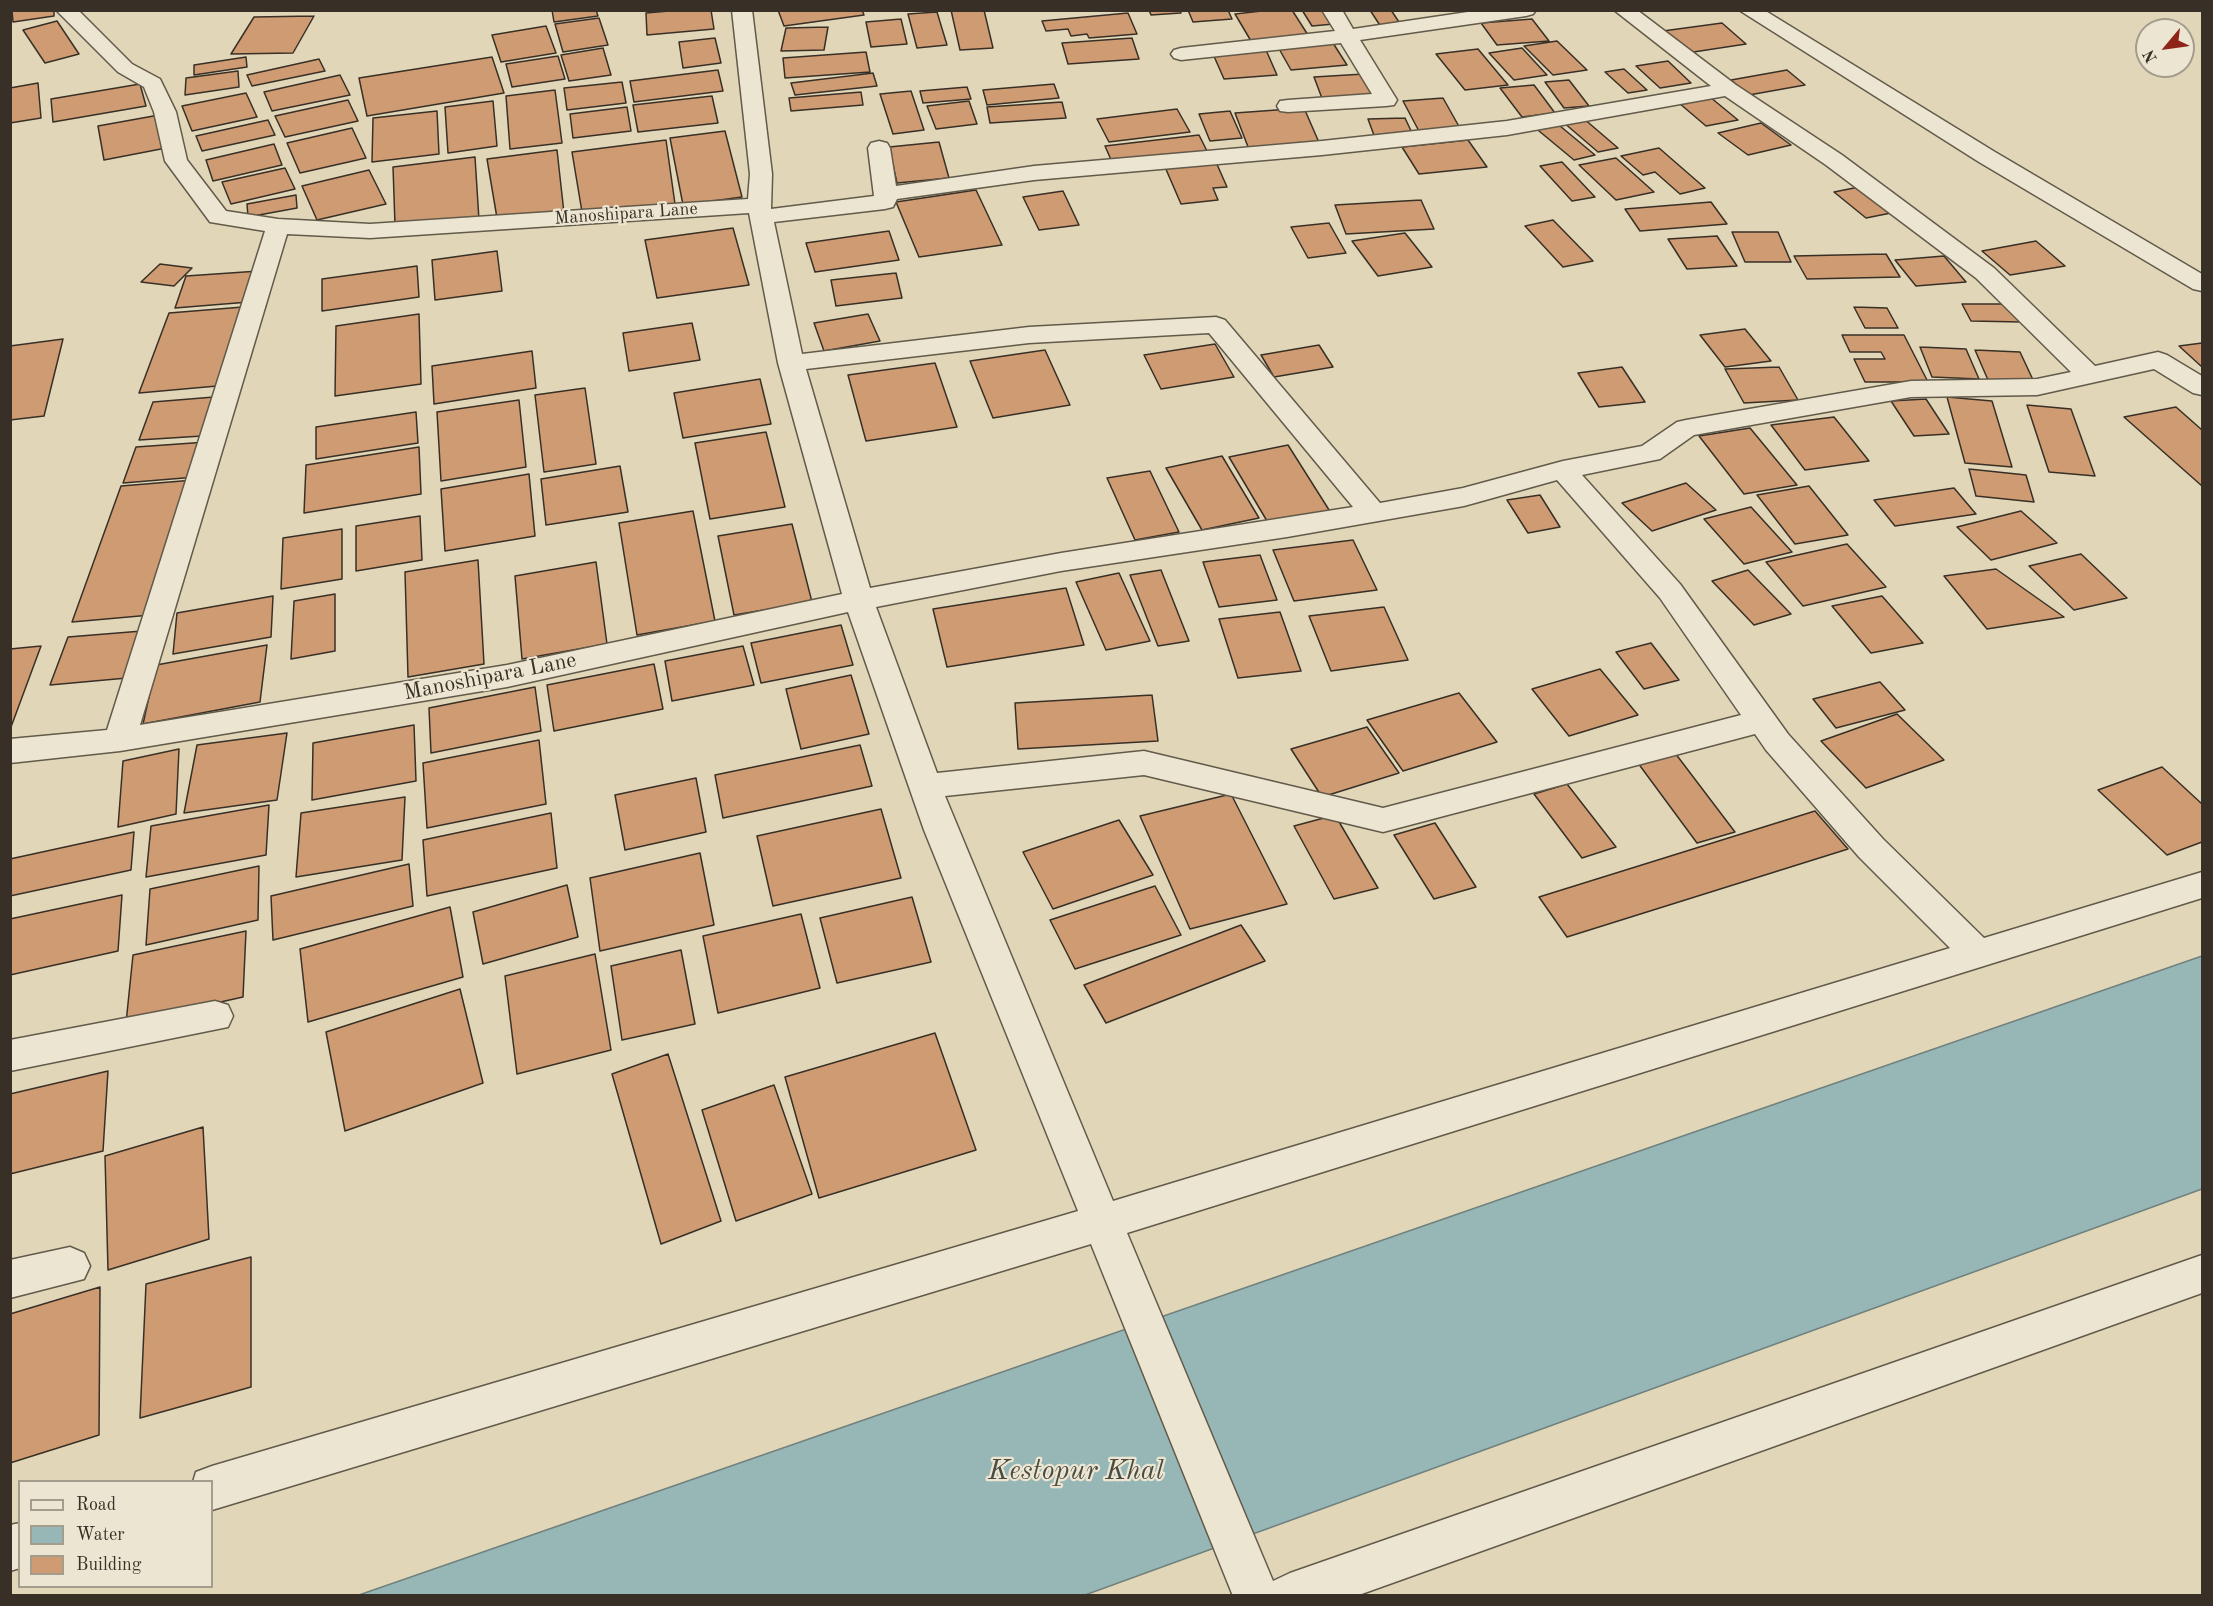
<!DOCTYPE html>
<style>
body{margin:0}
#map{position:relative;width:2213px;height:1606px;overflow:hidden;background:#e1d7b8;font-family:"Old Standard TT",serif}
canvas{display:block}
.frame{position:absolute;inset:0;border:12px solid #383026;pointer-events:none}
.legend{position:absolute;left:18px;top:1480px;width:195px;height:108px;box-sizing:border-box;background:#ece5d1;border:2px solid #a49d8d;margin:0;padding:8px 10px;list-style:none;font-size:18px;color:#383026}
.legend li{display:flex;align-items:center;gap:12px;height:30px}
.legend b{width:30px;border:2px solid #a49d8d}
.north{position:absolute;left:2135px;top:18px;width:60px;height:60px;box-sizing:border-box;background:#ece5d1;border:2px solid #a49d8d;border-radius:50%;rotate:241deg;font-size:16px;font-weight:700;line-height:24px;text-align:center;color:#383026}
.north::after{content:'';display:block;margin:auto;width:21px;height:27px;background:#8f2418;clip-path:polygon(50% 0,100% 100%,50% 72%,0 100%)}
</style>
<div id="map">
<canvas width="2213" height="1606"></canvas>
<div class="frame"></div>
<ul class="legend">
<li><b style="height:8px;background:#ece5d1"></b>Road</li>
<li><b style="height:16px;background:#97b7b7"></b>Water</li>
<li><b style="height:16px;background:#cf9b73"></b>Building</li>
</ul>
<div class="north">N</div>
</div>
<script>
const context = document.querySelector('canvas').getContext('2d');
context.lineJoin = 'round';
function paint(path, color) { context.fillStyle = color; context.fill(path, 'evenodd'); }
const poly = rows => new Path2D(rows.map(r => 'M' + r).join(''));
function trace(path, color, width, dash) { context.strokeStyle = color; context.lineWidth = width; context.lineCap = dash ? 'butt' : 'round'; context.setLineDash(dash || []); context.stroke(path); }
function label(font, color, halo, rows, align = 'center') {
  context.font = font + ' "Old Standard TT",serif'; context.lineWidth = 4.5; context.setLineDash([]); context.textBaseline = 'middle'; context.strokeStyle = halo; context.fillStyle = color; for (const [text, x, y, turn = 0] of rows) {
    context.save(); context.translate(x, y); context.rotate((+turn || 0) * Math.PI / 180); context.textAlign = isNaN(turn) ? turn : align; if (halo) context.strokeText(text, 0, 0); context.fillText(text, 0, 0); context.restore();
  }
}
const water = poly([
 [2202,956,2202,1189,1085,1595,356,1596,2202,956]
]);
paint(water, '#97b7b7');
trace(water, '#71817d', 1.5);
const building = poly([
 [12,10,54,10,54,16,13,22,12,10],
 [552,10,596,10,598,16,554,22,552,10],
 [681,10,711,10,714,29,647,35,646,13,681,10],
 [778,10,862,10,864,15,784,26,778,10],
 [951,10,984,10,993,48,960,50,951,10],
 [1149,10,1180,10,1181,13,1151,15,1149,10],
 [1188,10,1228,10,1232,19,1193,22,1188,10],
 [1271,10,1292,10,1308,35,1251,41,1235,14,1271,10],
 [1302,10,1326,10,1334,24,1312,26,1302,10],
 [1370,10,1391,10,1401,25,1381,27,1370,10],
 [937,12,947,45,917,48,908,14,937,12],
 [1128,13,1137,34,1089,38,1087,34,1071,36,1068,29,1046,31,1042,21,1128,13],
 [314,16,293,53,231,54,254,17,314,16],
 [599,18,608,45,563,52,555,24,599,18],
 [901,19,907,44,871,47,866,22,901,19],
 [1532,19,1549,41,1497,45,1481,23,1532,19],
 [57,21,79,54,45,63,23,30,57,21],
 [1722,23,1746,44,1687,53,1663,31,1722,23],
 [546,26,556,53,501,62,492,35,546,26],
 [828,27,824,50,781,51,786,28,828,27],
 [715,38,721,63,683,68,679,42,715,38],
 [1132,38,1139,59,1068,64,1062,43,1132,38],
 [1557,41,1587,70,1553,75,1524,46,1557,41],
 [1333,43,1347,65,1291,70,1278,47,1333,43],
 [603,48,611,75,569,81,561,55,603,48],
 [1522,48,1547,75,1514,80,1489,53,1522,48],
 [1478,49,1508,85,1465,90,1436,54,1478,49],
 [1266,50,1277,75,1224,79,1213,54,1266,50],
 [866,52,870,72,785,78,783,58,866,52],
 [558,56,565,79,512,87,506,64,558,56],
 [246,57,247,67,194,75,194,65,246,57],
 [492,57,504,93,367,116,359,78,492,57],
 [319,59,325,71,252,86,247,75,319,59],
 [1668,61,1691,83,1660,88,1636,66,1668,61],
 [1624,69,1647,90,1628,93,1605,72,1624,69],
 [718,70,723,91,634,102,630,81,718,70],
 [1787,70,1805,85,1749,95,1731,80,1787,70],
 [238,71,239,87,185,95,186,78,238,71],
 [873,73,877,86,795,95,791,83,873,73],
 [1364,74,1374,99,1323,101,1314,77,1364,74],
 [340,75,350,95,272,111,264,92,340,75],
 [1569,80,1589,106,1564,108,1545,82,1569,80],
 [622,82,626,103,567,110,564,88,622,82],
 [38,83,41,118,10,123,10,88,38,83],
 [140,84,146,106,53,122,51,99,140,84],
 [1054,84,1059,98,987,105,983,90,1054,84],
 [1534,85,1555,113,1522,117,1500,88,1534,85],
 [967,87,971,99,923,103,920,91,967,87],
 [555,90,562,143,510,149,506,96,555,90],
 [911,91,924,130,893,134,880,94,911,91],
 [861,92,863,105,791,111,789,98,861,92],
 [246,93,257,117,192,131,182,106,246,93],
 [712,96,718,123,638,132,633,105,712,96],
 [1710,97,1738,120,1706,126,1679,103,1710,97],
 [1443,98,1461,130,1420,133,1403,101,1443,98],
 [348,100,358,121,285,137,275,116,348,100],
 [493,101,497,146,448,153,445,107,493,101],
 [969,101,977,124,936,129,927,106,969,101],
 [1062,102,1066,118,990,123,987,107,1062,102],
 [627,107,631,131,573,138,570,114,627,107],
 [1304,108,1321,147,1250,152,1235,113,1304,108],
 [1177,109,1190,132,1109,142,1097,119,1177,109],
 [437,111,439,154,372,162,373,118,437,111],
 [1230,111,1242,138,1210,141,1199,114,1230,111],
 [159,115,166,148,104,160,98,126,159,115],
 [1405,118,1413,135,1375,138,1368,119,1405,118],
 [1583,118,1618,148,1598,152,1563,122,1583,118],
 [268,120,275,135,202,151,196,136,268,120],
 [1554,121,1595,155,1574,160,1533,126,1554,121],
 [1761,123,1791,145,1748,155,1718,133,1761,123],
 [352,128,366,158,300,173,287,143,352,128],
 [725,131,742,197,683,205,670,138,725,131],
 [1199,135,1207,151,1112,162,1105,146,1199,135],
 [666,140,675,204,582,212,572,152,666,140],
 [1468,140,1487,167,1419,174,1402,147,1468,140],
 [939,142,949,178,897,183,889,147,939,142],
 [274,144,282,165,213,181,206,160,274,144],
 [1659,148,1705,188,1680,194,1655,172,1643,175,1621,156,1659,148],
 [557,150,564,213,497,218,487,159,557,150],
 [475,157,479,220,395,225,393,167,475,157],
 [1616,158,1654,192,1616,200,1579,165,1616,158],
 [1216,162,1227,187,1213,188,1218,200,1181,204,1165,167,1216,162],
 [1562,162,1595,197,1572,201,1540,166,1562,162],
 [285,168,295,189,231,204,222,182,285,168],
 [369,170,386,204,317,220,302,186,369,170],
 [1864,186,1896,212,1866,218,1834,192,1864,186],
 [976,190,1002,245,919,257,896,202,976,190],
 [1063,191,1079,225,1039,230,1023,197,1063,191],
 [296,195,297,208,248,217,247,204,296,195],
 [1421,200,1434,229,1346,234,1335,205,1421,200],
 [1711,202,1727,224,1640,231,1625,209,1711,202],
 [1553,220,1593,261,1563,267,1525,226,1553,220],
 [1329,223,1346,253,1308,258,1291,227,1329,223],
 [733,228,749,285,657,298,645,240,733,228],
 [889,231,899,260,815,272,806,243,889,231],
 [1732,232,1778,232,1791,262,1745,262,1732,232],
 [1405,233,1432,267,1378,276,1352,241,1405,233],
 [1717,236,1737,266,1687,269,1668,239,1717,236],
 [2036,241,2065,266,2010,275,1982,251,2036,241],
 [497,251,502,291,435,300,432,260,497,251],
 [1886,254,1900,277,1807,279,1794,256,1886,254],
 [1944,256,1966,282,1916,286,1895,260,1944,256],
 [160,264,192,268,174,286,141,282,160,264],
 [417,266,419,297,322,311,322,279,417,266],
 [259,271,249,302,175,308,186,276,259,271],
 [896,273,902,298,836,306,831,280,896,273],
 [1962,304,2012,304,2022,322,1971,321,1962,304],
 [243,307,217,386,139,393,169,313,243,307],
 [1854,307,1887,308,1898,328,1865,328,1854,307],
 [419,314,421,384,335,396,336,326,419,314],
 [868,314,880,341,824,351,814,323,868,314],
 [692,323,700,360,629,371,623,333,692,323],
 [1745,329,1771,361,1725,367,1700,335,1745,329],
 [1842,335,1904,335,1928,382,1865,382,1854,359,1885,359,1881,352,1850,352,1842,335],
 [63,339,44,416,10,420,10,346,63,339],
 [2202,343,2202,367,2179,346,2202,343],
 [1215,344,1234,377,1161,389,1144,355,1215,344],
 [1319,345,1333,367,1274,377,1261,355,1319,345],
 [1920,347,1966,349,1979,379,1932,377,1920,347],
 [1045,350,1070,405,993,418,970,361,1045,350],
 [1975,350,2020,352,2034,382,1988,380,1975,350],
 [532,351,536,388,434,404,432,366,532,351],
 [935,363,957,427,866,441,848,375,935,363],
 [1622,367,1645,402,1599,407,1578,373,1622,367],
 [1779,367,1798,400,1744,403,1725,369,1779,367],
 [760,379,771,424,683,438,674,393,760,379],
 [585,388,596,464,544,472,535,395,585,388],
 [214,397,202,436,139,440,153,402,214,397],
 [1947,397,1992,401,2012,467,1965,463,1947,397],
 [1926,399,1949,434,1914,436,1891,401,1926,399],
 [519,400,526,467,441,481,437,412,519,400],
 [2027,405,2071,409,2095,476,2049,472,2027,405],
 [2176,407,2202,430,2202,486,2124,417,2176,407],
 [416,412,418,443,316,459,316,427,416,412],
 [1834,417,1869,461,1805,470,1771,425,1834,417],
 [1750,428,1797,485,1744,494,1699,436,1750,428],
 [766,432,785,507,710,519,695,443,766,432],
 [207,442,196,477,123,483,136,447,207,442],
 [1288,445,1331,513,1270,526,1229,457,1288,445],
 [419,447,421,494,304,513,306,465,419,447],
 [1222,456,1259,518,1202,530,1166,468,1222,456],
 [620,466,628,512,546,525,541,479,620,466],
 [1969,469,2026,475,2034,502,1976,496,1969,469],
 [1150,471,1179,532,1135,540,1107,478,1150,471],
 [529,474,535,536,445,551,441,489,529,474],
 [194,480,151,615,72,622,121,486,194,480],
 [1686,483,1716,510,1652,531,1622,503,1686,483],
 [1809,486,1848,535,1795,544,1757,495,1809,486],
 [1954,488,1976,514,1895,526,1874,500,1954,488],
 [1540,495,1560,527,1528,533,1507,500,1540,495],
 [1751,507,1792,552,1744,564,1704,519,1751,507],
 [693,511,715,621,637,635,619,523,693,511],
 [2021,511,2057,543,1991,560,1957,527,2021,511],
 [420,516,422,560,356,571,356,526,420,516],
 [792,524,812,602,734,615,718,536,792,524],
 [342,529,342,579,281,589,283,538,342,529],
 [1353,540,1377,590,1294,601,1273,550,1353,540],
 [1847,544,1886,587,1803,606,1766,562,1847,544],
 [2081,554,2127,598,2074,610,2029,566,2081,554],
 [1260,555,1277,600,1219,607,1203,562,1260,555],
 [478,560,484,664,408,677,405,572,478,560],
 [596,562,607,644,522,659,515,576,596,562],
 [1996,569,2064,617,1987,629,1944,576,1996,569],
 [1161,570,1189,641,1158,646,1130,575,1161,570],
 [1748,570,1791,614,1754,625,1712,581,1748,570],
 [1119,573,1150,641,1106,650,1076,582,1119,573],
 [1066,588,1084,645,947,667,933,609,1066,588],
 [335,594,335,651,291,659,294,601,335,594],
 [273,596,271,637,173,654,177,613,273,596],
 [1882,596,1923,643,1871,653,1832,606,1882,596],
 [1384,607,1408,660,1331,671,1309,616,1384,607],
 [1280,612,1301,671,1238,678,1219,619,1280,612],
 [841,625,853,665,761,683,751,643,841,625],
 [142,631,127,678,50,685,68,637,142,631],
 [1651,643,1679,680,1644,689,1616,652,1651,643],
 [267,645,260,702,143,724,156,665,267,645],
 [41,646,11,727,10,727,10,649,41,646],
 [743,646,754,685,672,701,665,661,743,646],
 [654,664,663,709,554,731,547,685,654,664],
 [1600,669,1638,715,1569,736,1532,689,1600,669],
 [851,675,869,734,801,749,786,689,851,675],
 [1880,682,1905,710,1836,728,1813,699,1880,682],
 [535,687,541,731,431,753,429,708,535,687],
 [1459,693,1497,742,1403,771,1367,720,1459,693],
 [1152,695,1158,741,1018,749,1015,703,1152,695],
 [1897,714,1944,760,1866,788,1821,741,1897,714],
 [414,725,416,781,312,800,313,743,414,725],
 [1367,727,1399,773,1322,797,1291,749,1367,727],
 [287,733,277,800,184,813,197,745,287,733],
 [539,740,546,804,427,828,423,763,539,740],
 [860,745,872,786,723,818,715,775,860,745],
 [179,749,176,814,118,827,123,761,179,749],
 [1672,749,1735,832,1697,843,1635,759,1672,749],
 [2162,767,2202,804,2202,842,2167,855,2098,790,2162,767],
 [696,778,706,832,625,850,615,795,696,778],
 [1567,784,1616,847,1582,858,1534,794,1567,784],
 [1231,794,1287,904,1190,929,1140,816,1231,794],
 [405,797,402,860,296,877,301,813,405,797],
 [269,805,266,855,146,877,151,826,269,805],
 [881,809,901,878,773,906,757,836,881,809],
 [1815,811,1848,849,1567,937,1539,897,1815,811],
 [551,813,557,868,427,896,423,840,551,813],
 [1335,815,1378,888,1334,899,1294,826,1335,815],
 [1119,820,1153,875,1053,909,1023,852,1119,820],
 [1435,823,1476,887,1434,899,1394,835,1435,823],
 [134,832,131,870,10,896,10,859,134,832],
 [700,853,714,925,600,951,590,878,700,853],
 [409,864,413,906,273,940,271,896,409,864],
 [259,866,258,920,146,945,150,889,259,866],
 [567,885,578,937,483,964,473,912,567,885],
 [1155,886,1181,935,1075,969,1050,920,1155,886],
 [122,895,118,951,10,975,10,919,122,895],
 [912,897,931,962,837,983,820,918,912,897],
 [450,907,463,977,308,1022,300,949,450,907],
 [801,914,820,988,718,1013,703,936,801,914],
 [1241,925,1265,961,1106,1023,1084,985,1241,925],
 [246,931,243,997,126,1023,133,955,246,931],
 [681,950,695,1024,622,1040,611,966,681,950],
 [595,954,611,1050,517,1074,505,976,595,954],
 [460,989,483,1083,345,1131,326,1032,460,989],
 [935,1033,976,1150,819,1198,785,1077,935,1033],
 [668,1054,721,1221,661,1244,612,1074,668,1054],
 [108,1071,103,1151,10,1174,10,1094,108,1071],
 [774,1085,812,1194,736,1221,702,1110,774,1085],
 [203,1127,209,1239,108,1270,105,1156,203,1127],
 [251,1257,251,1387,140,1418,146,1284,251,1257],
 [100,1287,99,1435,10,1463,10,1314,100,1287]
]);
paint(building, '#cf9b73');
trace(building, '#383026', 1.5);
const minor = poly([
 [56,10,78,10,132,64,160,79,176,112,187,160,226,211,278,219,370,224,748,199,750,174,732,10,752,10,772,174,771,209,874,196,868,148,871,143,879,141,887,143,890,148,896,186,1034,166,1322,141,1507,121,1711,86,1614,10,1637,10,1736,85,1842,155,1994,268,2095,366,2158,352,2167,355,2202,376,2202,395,2193,393,2154,369,2037,395,1911,397,1694,435,1660,459,1582,475,1680,584,1788,734,1883,839,1984,938,2202,872,2202,898,1127,1233,1273,1581,1290,1573,2202,1255,2202,1293,1356,1596,1233,1596,1091,1244,212,1510,212,1482,193,1482,196,1472,212,1466,1078,1211,924,830,848,612,507,687,120,751,10,763,10,739,107,730,265,231,210,222,165,161,154,112,144,87,118,72,56,10],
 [1725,96,1826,165,1976,278,2071,372,2037,379,1911,381,1686,420,1677,422,1642,446,1563,461,1463,488,1380,503,1225,320,1216,317,1029,327,802,354,774,222,885,209,893,207,897,199,1034,180,1322,155,1507,135,1725,96],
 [749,213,778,363,842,594,507,665,140,725,287,234,370,238,749,213],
 [1209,333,1353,507,1061,553,870,588,806,369,1029,343,1209,333],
 [1557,480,1660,598,1741,715,1383,808,1144,751,937,773,876,607,1061,571,1287,537,1464,506,1557,480],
 [1755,734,1766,750,1859,857,1950,948,1113,1201,945,796,1144,775,1383,832,1755,734],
 [1322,10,1342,10,1353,29,1481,10,1536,10,1533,14,1526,16,1360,40,1397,100,1394,105,1386,106,1288,112,1280,111,1277,106,1280,101,1288,100,1372,94,1341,43,1181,60,1174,58,1171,54,1174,50,1181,48,1335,31,1322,10],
 [1739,10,1764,10,1995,152,2202,274,2202,291,2193,289,1979,162,1739,10],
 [215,1001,228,1005,233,1016,228,1027,10,1071,10,1040,215,1001],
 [70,1247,84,1253,90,1266,84,1279,10,1298,10,1260,70,1247],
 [20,1523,20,1568,10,1571,10,1525,20,1523]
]);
trace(minor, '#625a4a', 3);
paint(minor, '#ece5d1');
label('18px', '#383026', '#ece5d1', [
 ["Manoshipara Lane",626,214,-4]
]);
label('22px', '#383026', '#ece5d1', [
 ["Manoshipara Lane",490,677,-11]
]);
label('italic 28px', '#4b4b43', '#ece5d1', [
 ["Kestopur Khal",1076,1472]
]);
</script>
